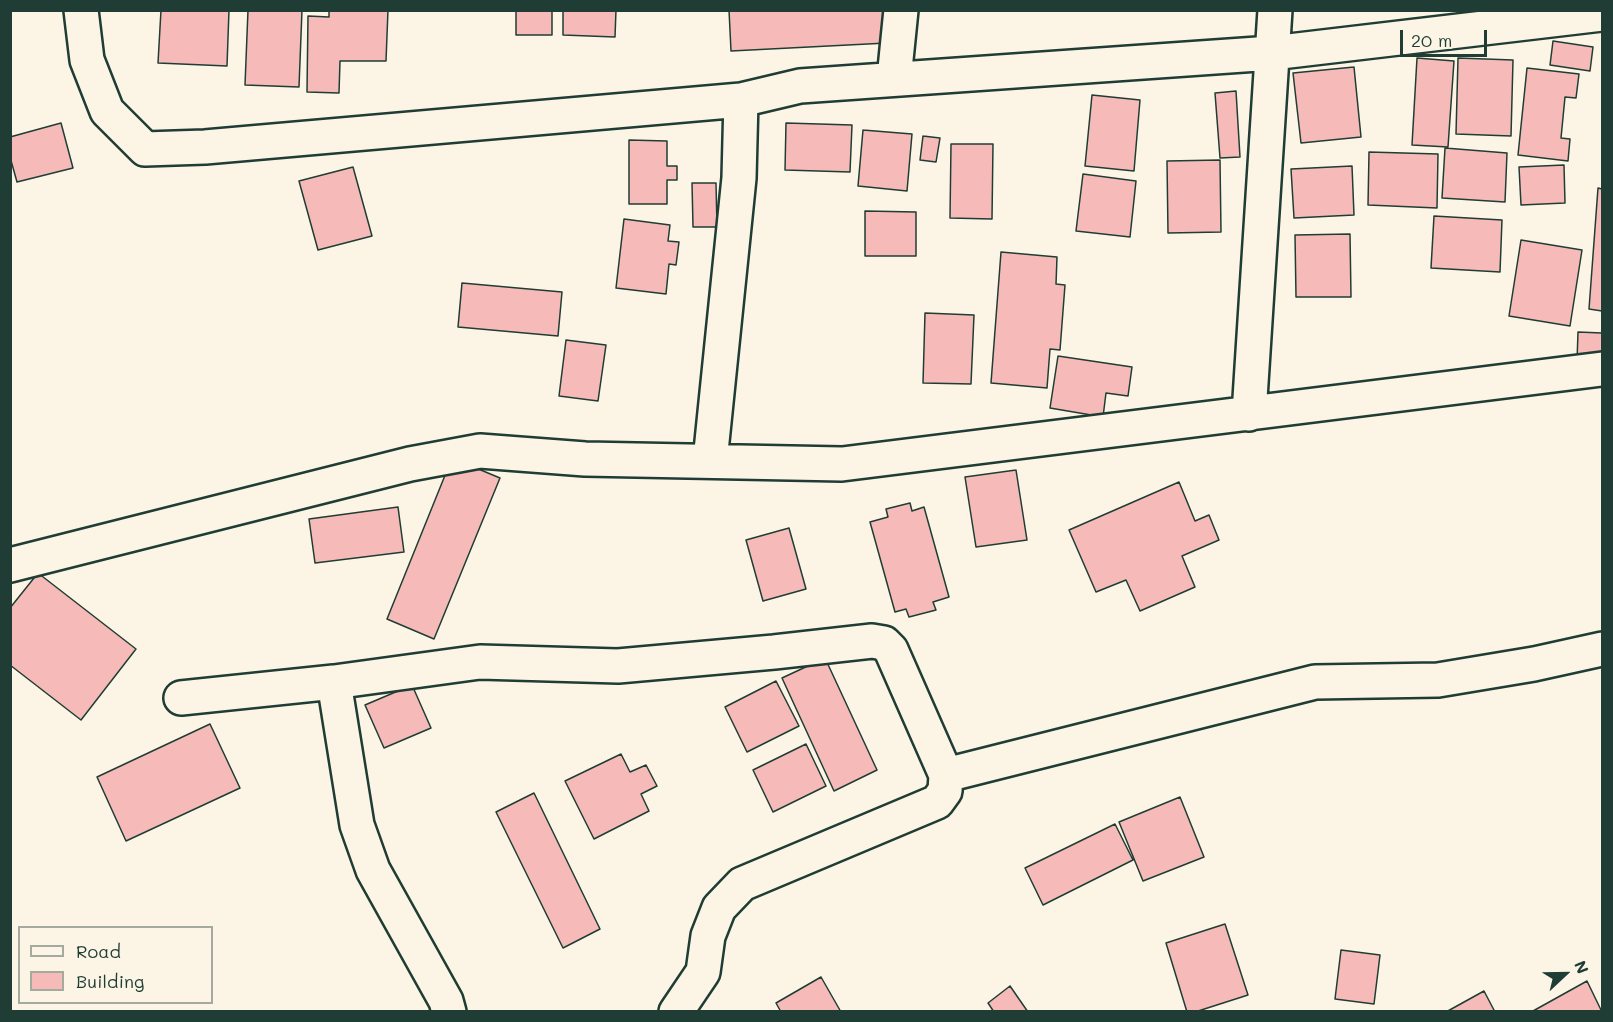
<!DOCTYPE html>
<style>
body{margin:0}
#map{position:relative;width:1613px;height:1022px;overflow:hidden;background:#fcf5e5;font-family:Mali,sans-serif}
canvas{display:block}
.frame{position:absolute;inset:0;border:12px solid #1f3d34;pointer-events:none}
.legend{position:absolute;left:18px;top:926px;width:195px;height:78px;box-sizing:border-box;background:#fcf5e5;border:2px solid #a4ab9e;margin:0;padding:8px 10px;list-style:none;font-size:18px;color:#1f3d34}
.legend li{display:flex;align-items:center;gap:12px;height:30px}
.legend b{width:30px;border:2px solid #a4ab9e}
.north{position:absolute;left:1535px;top:944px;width:60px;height:60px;-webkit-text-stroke:4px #fcf5e5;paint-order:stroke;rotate:68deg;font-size:16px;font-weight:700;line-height:24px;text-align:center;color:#1f3d34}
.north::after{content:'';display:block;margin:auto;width:21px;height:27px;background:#1f3d34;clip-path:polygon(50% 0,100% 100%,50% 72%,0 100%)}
.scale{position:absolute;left:1400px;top:30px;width:87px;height:27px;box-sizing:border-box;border:3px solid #1f3d34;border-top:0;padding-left:8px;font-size:18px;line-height:21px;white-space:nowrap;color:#1f3d34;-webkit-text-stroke:4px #fcf5e5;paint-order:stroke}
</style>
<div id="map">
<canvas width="1613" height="1022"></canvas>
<div class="frame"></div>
<ul class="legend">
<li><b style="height:8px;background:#fcf5e5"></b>Road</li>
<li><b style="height:16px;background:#f6bab8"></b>Building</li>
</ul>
<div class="north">N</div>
<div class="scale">20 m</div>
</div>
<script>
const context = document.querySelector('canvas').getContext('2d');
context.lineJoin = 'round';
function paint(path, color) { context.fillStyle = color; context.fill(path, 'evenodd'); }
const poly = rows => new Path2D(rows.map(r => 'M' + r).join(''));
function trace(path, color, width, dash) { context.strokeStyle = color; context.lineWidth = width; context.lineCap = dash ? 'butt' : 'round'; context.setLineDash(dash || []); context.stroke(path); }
const building = poly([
 [161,10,229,10,227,66,158,63,161,10],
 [248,10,302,10,299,87,245,85,248,10],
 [329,10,388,10,386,61,340,61,339,93,307,92,308,16,329,17,329,10],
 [516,10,552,10,552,35,516,35,516,10],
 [563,10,616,10,615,37,563,35,563,10],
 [729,10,885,10,887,43,731,51,729,10],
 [1553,41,1593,47,1590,71,1550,65,1553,41],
 [1417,58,1454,61,1448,147,1412,145,1417,58],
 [1458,58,1513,60,1511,136,1456,134,1458,58],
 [1354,67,1361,137,1301,143,1293,73,1354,67],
 [1527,68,1579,74,1576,98,1565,97,1561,138,1570,139,1568,161,1518,155,1527,68],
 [1236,91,1240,157,1220,158,1215,93,1236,91],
 [1092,95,1140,100,1134,171,1085,166,1092,95],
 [61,123,73,168,17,182,10,157,10,137,61,123],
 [786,123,852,125,850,172,785,170,786,123],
 [863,130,912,134,907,191,858,186,863,130],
 [923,136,940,138,936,162,920,160,923,136],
 [629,140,667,141,667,166,677,166,677,180,667,180,667,204,629,204,629,140],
 [951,144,993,144,992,219,950,218,951,144],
 [1445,148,1507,153,1505,202,1442,198,1445,148],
 [1369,152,1438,154,1437,208,1368,205,1369,152],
 [1220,160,1221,232,1168,233,1167,161,1220,160],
 [1564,165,1565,203,1521,205,1519,167,1564,165],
 [1352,166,1354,215,1294,218,1291,169,1352,166],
 [353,167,372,236,318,250,299,181,353,167],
 [1083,174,1136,181,1130,237,1076,231,1083,174],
 [692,183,716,183,717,227,693,227,692,183],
 [1598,188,1602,189,1602,311,1589,309,1598,188],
 [865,211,916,212,916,256,865,256,865,211],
 [1434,216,1502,220,1500,272,1431,268,1434,216],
 [624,219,670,225,668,241,679,242,676,265,669,264,666,294,616,288,624,219],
 [1350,234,1351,297,1296,297,1295,235,1350,234],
 [1521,240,1582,250,1570,326,1509,316,1521,240],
 [1001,252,1057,257,1056,284,1065,285,1060,350,1050,349,1047,388,991,383,1001,252],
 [462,283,562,292,558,336,458,327,462,283],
 [925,313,974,315,971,384,923,383,925,313],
 [1578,332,1602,333,1602,362,1577,361,1578,332],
 [566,340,606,345,598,401,559,396,566,340],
 [1058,356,1132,367,1128,396,1106,393,1103,417,1050,408,1058,356],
 [452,458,500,478,434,639,387,619,452,458],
 [1016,470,1027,540,976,547,965,477,1016,470],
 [1179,482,1195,521,1209,515,1219,540,1182,556,1195,587,1140,611,1126,580,1096,592,1069,530,1179,482],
 [910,503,912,511,924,507,949,597,933,602,936,610,909,617,906,609,895,612,870,522,888,517,886,509,910,503],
 [398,507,404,552,315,563,309,519,398,507],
 [789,528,806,589,763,601,746,540,789,528],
 [38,573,136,649,81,720,10,665,10,608,38,573],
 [825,658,877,770,834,791,782,678,825,658],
 [776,681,799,726,747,752,725,707,776,681],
 [412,685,431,728,384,748,365,705,412,685],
 [210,724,240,788,126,841,97,777,210,724],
 [806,744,826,786,773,812,753,770,806,744],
 [621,754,630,772,646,765,657,786,641,794,649,811,594,839,565,781,621,754],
 [534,793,600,929,563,948,496,812,534,793],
 [1180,797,1204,857,1143,881,1119,822,1180,797],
 [1115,824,1133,860,1043,905,1025,868,1115,824],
 [1225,924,1248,995,1195,1012,1187,1012,1166,943,1225,924],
 [1341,950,1380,955,1374,1004,1335,999,1341,950],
 [821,977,841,1012,781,1012,776,1003,821,977],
 [1587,981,1602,1012,1533,1012,1533,1011,1587,981],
 [1010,986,1028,1012,994,1012,988,1003,1010,986],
 [1484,991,1495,1012,1446,1012,1484,991]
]);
paint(building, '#f6bab8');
trace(building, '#1f3d34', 1.5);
const minor = poly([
 [81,10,87,60,107,111,145,149,205,147,741,100,800,86,1272,53,1602,14],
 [894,79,901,10],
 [1249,414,1275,10],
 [710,461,739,178,741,100],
 [10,565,410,464,480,451,585,459,842,464,1602,369],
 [334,682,357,825,373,870,446,1001,449,1012],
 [181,698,334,682,480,662,618,666,774,652,872,641,884,643,891,650,946,775,945,791,937,802,742,884,719,908,708,936,703,972,676,1012],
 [946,775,1315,682,1438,680,1534,664,1602,649]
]);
trace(minor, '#1f3d34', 38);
trace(minor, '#fcf5e5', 33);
</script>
